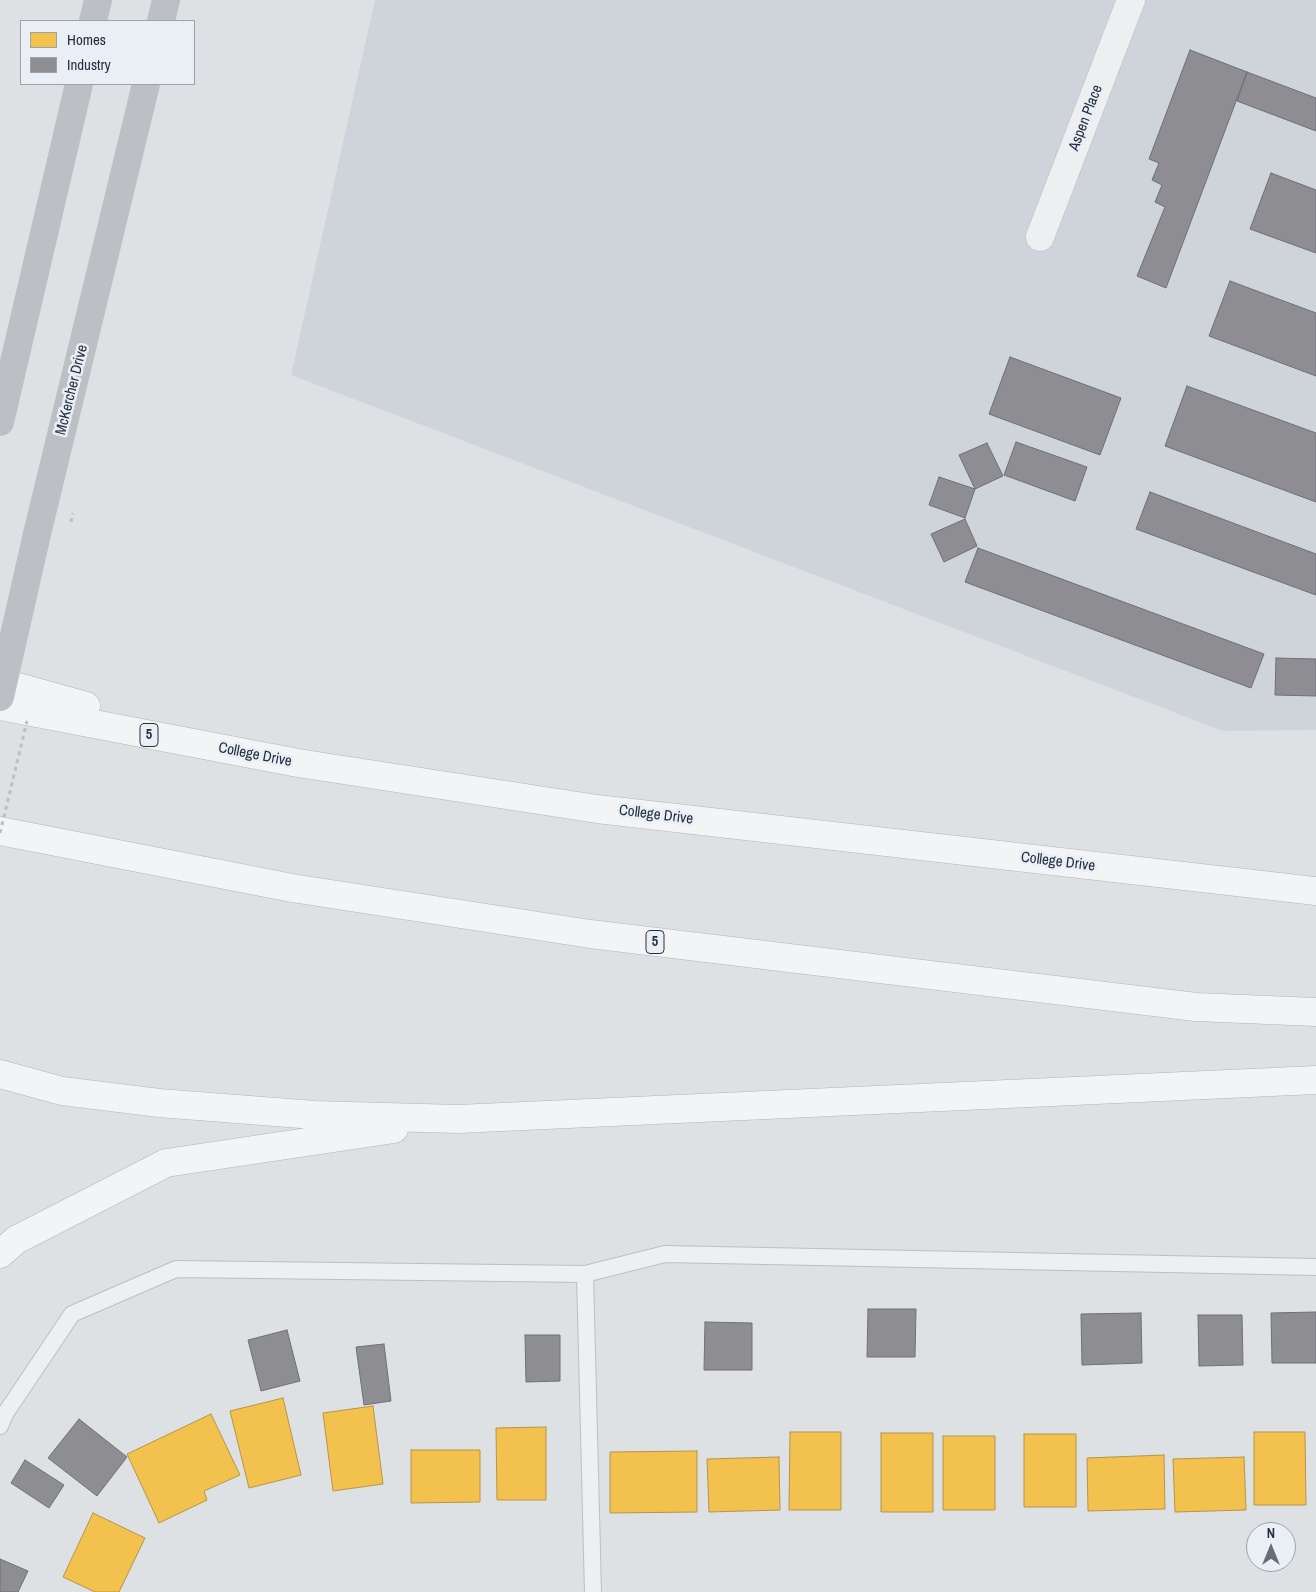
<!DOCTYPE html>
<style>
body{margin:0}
#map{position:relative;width:1316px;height:1592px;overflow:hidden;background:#dee1e4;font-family:"Archivo Narrow",sans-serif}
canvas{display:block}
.legend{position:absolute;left:20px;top:20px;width:175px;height:65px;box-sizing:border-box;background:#eaeff5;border:1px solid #9ba2ac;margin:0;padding:6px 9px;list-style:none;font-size:15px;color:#242e3e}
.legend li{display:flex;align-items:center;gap:10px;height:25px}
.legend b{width:25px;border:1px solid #9ba2ac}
.north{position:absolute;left:1246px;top:1522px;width:50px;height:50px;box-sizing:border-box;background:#eaeff5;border:1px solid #9ba2ac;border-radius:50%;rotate:0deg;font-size:14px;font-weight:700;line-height:20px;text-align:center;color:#242e3e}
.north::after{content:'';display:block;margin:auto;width:18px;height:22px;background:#656d78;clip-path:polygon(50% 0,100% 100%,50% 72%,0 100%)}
</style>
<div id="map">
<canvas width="1316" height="1592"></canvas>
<ul class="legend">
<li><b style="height:14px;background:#f2c14e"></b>Homes</li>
<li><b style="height:14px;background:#8d8d92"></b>Industry</li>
</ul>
<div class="north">N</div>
</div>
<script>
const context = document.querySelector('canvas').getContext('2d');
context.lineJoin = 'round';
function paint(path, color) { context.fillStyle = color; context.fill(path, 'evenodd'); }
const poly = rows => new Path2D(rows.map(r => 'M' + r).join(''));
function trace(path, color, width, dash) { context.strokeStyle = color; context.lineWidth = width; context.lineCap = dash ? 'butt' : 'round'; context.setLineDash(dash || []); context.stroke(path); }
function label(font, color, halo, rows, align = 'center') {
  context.font = font + ' "Archivo Narrow",sans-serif'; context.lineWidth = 5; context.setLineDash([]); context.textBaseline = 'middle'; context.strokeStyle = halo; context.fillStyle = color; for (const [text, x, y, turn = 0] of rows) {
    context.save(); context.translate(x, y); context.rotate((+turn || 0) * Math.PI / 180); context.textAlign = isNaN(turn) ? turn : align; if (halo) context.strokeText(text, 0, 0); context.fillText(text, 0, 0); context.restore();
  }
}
paint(poly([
 [375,0,1316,0,1316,730,1223,731,291,375]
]), '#cfd4db');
const homes = poly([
 [283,1398,301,1475,249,1488,230,1411,283,1398],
 [373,1406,383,1484,333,1491,323,1413,373,1406],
 [211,1414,240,1475,204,1491,207,1500,159,1523,127,1454,211,1414],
 [546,1427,546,1500,497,1500,496,1428,546,1427],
 [790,1432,841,1432,841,1510,789,1510,790,1432],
 [1254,1432,1305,1432,1306,1505,1254,1505,1254,1432],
 [881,1433,933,1433,933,1512,881,1512,881,1433],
 [1024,1434,1076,1434,1076,1507,1024,1507,1024,1434],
 [943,1436,995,1436,995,1510,943,1510,943,1436],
 [411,1450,480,1450,480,1502,411,1503,411,1450],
 [697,1451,697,1512,610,1513,610,1452,697,1451],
 [1164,1455,1165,1509,1088,1511,1087,1458,1164,1455],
 [779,1457,780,1510,709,1512,707,1459,779,1457],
 [1244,1457,1246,1510,1175,1512,1173,1459,1244,1457],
 [93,1513,145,1538,119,1592,95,1592,63,1577,93,1513]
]);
paint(homes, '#f2c14e');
trace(homes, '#b49549', 1);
const industry = poly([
 [1190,50,1247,72,1166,288,1137,276,1165,207,1155,202,1162,185,1152,180,1159,163,1149,159,1190,50],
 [1247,72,1316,98,1316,131,1237,101,1247,72],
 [1271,173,1316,190,1316,253,1250,229,1271,173],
 [1230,281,1316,313,1316,376,1209,336,1230,281],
 [1010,357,1121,398,1100,455,989,414,1010,357],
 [1187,386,1316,433,1316,502,1165,446,1187,386],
 [1016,442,1087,467,1075,501,1004,475,1016,442],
 [987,443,1003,476,975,489,959,455,987,443],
 [939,477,975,489,965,518,929,505,939,477],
 [1150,492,1316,554,1316,595,1136,529,1150,492],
 [965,519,977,546,944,562,931,534,965,519],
 [978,548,1264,654,1251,688,965,582,978,548],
 [1276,658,1316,659,1316,696,1275,695,1276,658],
 [868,1309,916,1309,915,1357,867,1357,868,1309],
 [1316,1312,1316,1363,1272,1363,1271,1313,1316,1312],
 [1141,1313,1142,1363,1082,1365,1081,1314,1141,1313],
 [1198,1315,1242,1315,1243,1365,1199,1366,1198,1315],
 [705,1322,752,1323,752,1370,704,1370,705,1322],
 [287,1330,300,1381,261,1391,248,1340,287,1330],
 [525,1335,560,1335,560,1381,526,1382,525,1335],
 [384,1344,391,1401,364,1405,356,1347,384,1344],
 [79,1419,127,1457,97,1496,48,1458,79,1419],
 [25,1460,64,1485,49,1508,11,1483,25,1460],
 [0,1559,28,1571,18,1592,0,1592,0,1559]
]);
paint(industry, '#8d8d92');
trace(industry, '#6e7079', 1);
const lane = poly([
 [585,1274,593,1592],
 [0,1426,5,1414,72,1314,176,1269,585,1274,665,1254,1316,1267]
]);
const street = poly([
 [1040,237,1131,0]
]);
const highway = poly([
 [0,682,86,706],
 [0,706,298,763,597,809,1316,891],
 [0,831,292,888,590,934,1196,1007,1316,1012],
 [0,1074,62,1091,159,1103,314,1115,458,1119,1316,1080],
 [0,1254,16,1240,166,1163,394,1129]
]);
trace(lane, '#bcbfc2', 18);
trace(street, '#bcbfc2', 29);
trace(highway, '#b0b4b9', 29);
trace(lane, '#edeff1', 16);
trace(street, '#edeff1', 28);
trace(poly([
 [93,21,98,0],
 [161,21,166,0],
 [0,422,79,84],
 [37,534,146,84]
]), '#bcbfc4', 28);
trace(highway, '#f2f4f5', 28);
trace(poly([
 [71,522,73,513],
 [0,833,27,721]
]), '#bdbfc4', 3, [4, 4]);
trace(poly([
 [0,697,37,534]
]), '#bcbfc4', 28);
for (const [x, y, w] of [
 [149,735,18],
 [655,942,18]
]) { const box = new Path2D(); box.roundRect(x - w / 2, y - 11.5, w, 23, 4); context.fillStyle = '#eaeff5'; context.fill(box); trace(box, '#242e3e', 1); }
label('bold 14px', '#242e3e', null, [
 ["5",149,735],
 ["5",655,942]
]);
label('15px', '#242e3e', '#eaeff5', [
 ["Aspen Place",1086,118,-69],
 ["McKercher Drive",72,390,-76],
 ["College Drive",255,755,11],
 ["College Drive",656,815,7],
 ["College Drive",1058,862,7]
]);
</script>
